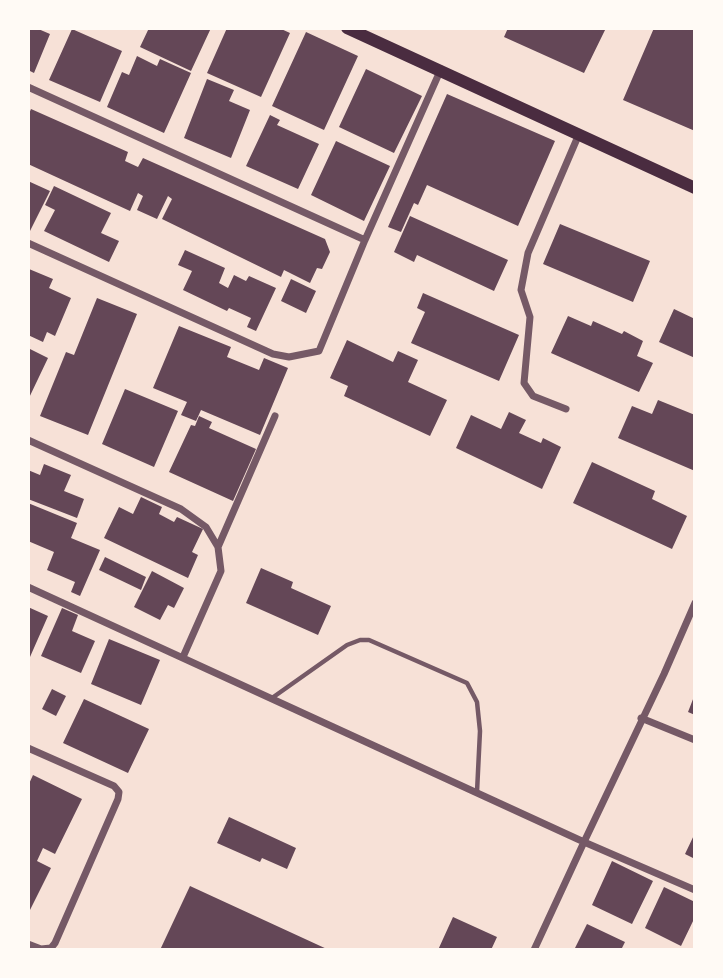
<!DOCTYPE html>
<style>
body{margin:0}
#map{position:relative;width:723px;height:978px;overflow:hidden;background:#f7e1d7;font-family:"Fira Sans Condensed",sans-serif}
canvas{display:block}
.frame{position:absolute;inset:0;border:30px solid #fffaf5;pointer-events:none}
</style>
<div id="map">
<canvas width="723" height="978"></canvas>
<div class="frame"></div>
</div>
<script>
const context = document.querySelector('canvas').getContext('2d');
context.lineJoin = 'round';
function paint(path, color) { context.fillStyle = color; context.fill(path, 'evenodd'); }
const poly = rows => new Path2D(rows.map(r => 'M' + r).join(''));
function trace(path, color, width, dash) { context.strokeStyle = color; context.lineWidth = width; context.lineCap = dash ? 'butt' : 'round'; context.setLineDash(dash || []); context.stroke(path); }
paint(poly([
 [28,28,36,28,50,34,34,73,28,70],
 [149,28,211,28,191,71,140,47],
 [227,28,279,28,290,33,261,97,207,73],
 [508,28,606,28,584,73,504,37],
 [654,28,695,28,695,131,623,100],
 [72,29,122,51,100,102,49,80],
 [306,32,358,56,324,130,272,106],
 [137,56,157,66,160,59,191,73,164,133,107,107,122,72,129,75],
 [366,69,422,96,394,153,339,127],
 [207,79,234,90,229,101,250,110,231,158,184,138],
 [447,94,555,141,518,226,427,185,418,205,414,203,401,232,388,227],
 [31,109,128,152,125,161,138,167,143,158,325,239,330,252,322,269,317,268,310,283,284,270,281,277,162,219,172,199,168,196,157,219,137,210,143,196,138,193,130,211,28,164,28,116],
 [270,115,280,120,277,125,319,144,298,189,246,166],
 [336,141,390,166,364,221,311,195],
 [28,181,50,191,30,231,28,230],
 [54,186,111,213,101,233,119,241,109,262,44,231,55,210,45,205],
 [410,216,508,260,494,291,417,255,414,262,394,252],
 [560,224,650,261,633,302,543,264],
 [185,250,225,268,219,283,228,288,234,275,246,281,249,276,276,288,256,331,247,327,251,318,229,308,227,311,183,290,192,271,178,265],
 [29,269,53,279,49,288,71,298,55,336,47,332,43,342,28,335],
 [291,279,316,291,306,313,281,301],
 [423,293,519,335,499,381,411,343,425,312,417,308],
 [97,298,137,314,88,435,40,416,66,352,74,355],
 [674,309,695,319,695,358,659,342],
 [568,316,591,326,593,321,622,334,624,331,643,341,637,356,653,363,639,392,551,353],
 [179,326,231,347,227,357,259,370,264,358,288,368,260,435,201,410,196,421,181,415,187,402,153,388],
 [347,340,393,362,398,351,418,360,408,382,447,400,430,436,344,396,348,386,330,378],
 [28,348,48,358,28,400],
 [125,389,178,411,154,467,102,444],
 [658,400,695,415,695,471,618,438,632,406,652,414],
 [509,412,526,420,519,433,541,443,543,438,561,447,542,489,456,448,471,415,501,429],
 [199,416,212,422,209,428,256,449,233,501,169,472,191,425,195,426],
 [592,462,655,491,652,499,687,516,672,549,573,503],
 [44,464,71,475,64,491,84,499,77,518,28,499,28,470,40,475],
 [141,497,162,507,159,514,174,522,177,517,203,529,192,552,198,555,188,578,104,538,119,507,133,514],
 [28,503,77,523,71,538,100,550,80,596,71,592,75,582,47,570,54,552,28,541],
 [105,557,146,577,141,590,99,570],
 [261,568,293,582,291,588,331,606,318,635,246,603],
 [152,571,184,588,174,608,168,605,160,620,134,607],
 [28,607,48,616,30,657,28,656],
 [62,608,78,615,72,631,95,641,81,673,41,656],
 [109,639,160,660,141,705,91,684],
 [52,689,66,696,56,716,42,709],
 [695,694,695,715,688,712],
 [84,699,149,729,128,773,63,743],
 [33,775,82,799,55,854,43,848,37,861,51,868,28,914,28,786],
 [229,817,296,848,287,869,262,858,260,862,217,843],
 [695,833,695,859,685,854],
 [612,861,653,881,632,924,592,905],
 [190,886,329,950,160,950],
 [664,887,695,902,695,917,681,946,645,928],
 [453,917,497,937,491,950,438,950],
 [587,924,625,942,621,950,574,950]
]), '#644757');
trace(poly([
 [272,698,347,645,360,640,369,640,467,683,477,702,480,731,477,792]
]), '#755966', 4.5);
trace(poly([
 [28,87,365,240,319,351,289,357,273,354,28,243],
 [365,240,441,69],
 [566,409,533,396,524,383,530,317,521,290,528,253,579,134],
 [28,440,181,509,206,527,218,547,221,571,183,657],
 [218,547,275,416],
 [28,587,584,842,664,674,695,603],
 [641,718,695,740],
 [28,748,114,786,119,792,118,799,55,943,51,948,41,949,28,944],
 [534,950,584,842,695,890]
]), '#755966', 7);
trace(poly([
 [347,28,695,188]
]), '#4a2c40', 12);
</script>
